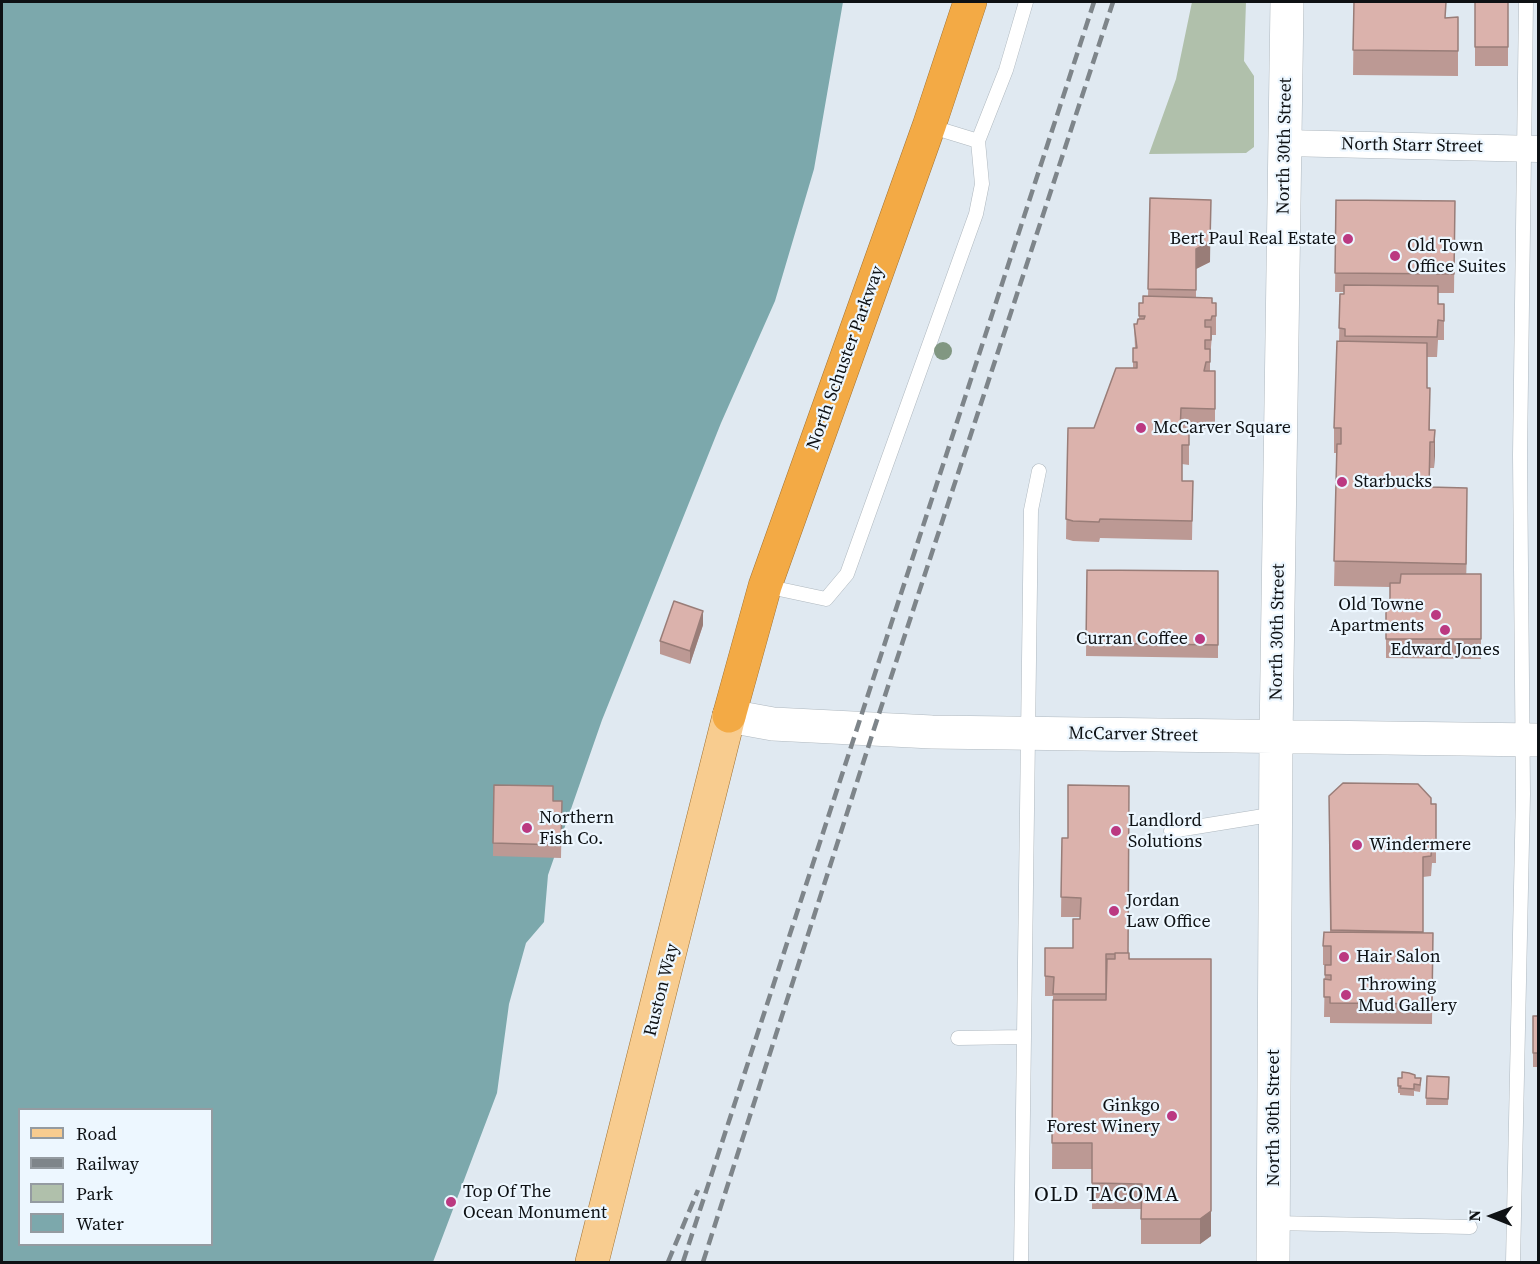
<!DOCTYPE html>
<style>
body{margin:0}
#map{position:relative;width:1540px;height:1264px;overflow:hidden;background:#e0e9f1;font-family:"Source Serif 4",serif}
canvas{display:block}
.frame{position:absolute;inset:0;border:3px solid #0e1114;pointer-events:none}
.legend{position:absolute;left:18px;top:1108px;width:195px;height:138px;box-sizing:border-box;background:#edf7ff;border:2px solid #949ba1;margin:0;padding:8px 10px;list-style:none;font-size:18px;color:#0e1114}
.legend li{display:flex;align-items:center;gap:12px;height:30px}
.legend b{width:30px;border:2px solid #949ba1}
.north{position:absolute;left:1462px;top:1186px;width:60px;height:60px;-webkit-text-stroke:4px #edf7ff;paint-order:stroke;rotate:271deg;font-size:16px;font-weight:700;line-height:24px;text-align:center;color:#0e1114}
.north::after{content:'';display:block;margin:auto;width:21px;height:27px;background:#0e1114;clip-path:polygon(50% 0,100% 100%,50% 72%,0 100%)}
</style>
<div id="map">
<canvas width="1540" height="1264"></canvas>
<div class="frame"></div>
<ul class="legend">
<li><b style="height:8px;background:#f8cc8f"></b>Road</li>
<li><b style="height:8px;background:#7e858a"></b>Railway</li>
<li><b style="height:16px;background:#b0c0ab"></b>Park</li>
<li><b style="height:16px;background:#7ca8ac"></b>Water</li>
</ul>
<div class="north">N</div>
</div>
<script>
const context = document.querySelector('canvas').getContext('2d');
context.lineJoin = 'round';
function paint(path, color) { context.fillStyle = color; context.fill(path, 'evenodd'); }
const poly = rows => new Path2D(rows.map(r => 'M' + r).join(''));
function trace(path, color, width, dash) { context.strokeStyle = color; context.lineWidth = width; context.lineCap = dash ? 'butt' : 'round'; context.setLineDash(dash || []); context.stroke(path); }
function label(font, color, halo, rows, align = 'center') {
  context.font = font + ' "Source Serif 4",serif'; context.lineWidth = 4.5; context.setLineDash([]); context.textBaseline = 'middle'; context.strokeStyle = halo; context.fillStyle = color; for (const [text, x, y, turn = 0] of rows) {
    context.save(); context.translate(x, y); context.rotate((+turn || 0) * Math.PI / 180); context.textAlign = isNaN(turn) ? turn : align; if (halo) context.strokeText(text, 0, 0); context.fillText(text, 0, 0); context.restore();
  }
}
paint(poly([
 [1192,2,1246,2,1244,61,1254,76,1254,147,1246,153,1149,154,1176,79]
]), '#b0c0ab');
paint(poly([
 [2,2,843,2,814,169,775,301,721,423,602,720,548,875,544,922,526,943,509,1004,497,1093,433,1262,2,1262],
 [20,1110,212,1110,212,1244,20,1244]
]), '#7ca8ac');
const lane = poly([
 [929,126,978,141],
 [765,586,826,599,847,574,976,214,982,184,978,141,1006,70,1026,2],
 [1171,831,1276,814],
 [958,1038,1024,1037],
 [1273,1223,1470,1227],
 [1021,1262,1031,510,1039,471],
 [1513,1262,1523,794,1520,455,1526,2]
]);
const street = poly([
 [1285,143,1538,149]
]);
const secondary = poly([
 [729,716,773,724,932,732,1538,740],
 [1273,1262,1276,738,1287,2]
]);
const primary = poly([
 [592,1262,729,716]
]);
const highway = poly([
 [729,716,765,586,929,126,970,2]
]);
trace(lane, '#afb8bf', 15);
trace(street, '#afb8bf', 27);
trace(secondary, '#afb8bf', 34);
trace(primary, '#a37434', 34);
trace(highway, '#a37434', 34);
trace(lane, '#fff', 14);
trace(street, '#fff', 26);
trace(secondary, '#fff', 33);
trace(primary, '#f8cc8f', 33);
trace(highway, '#f3aa45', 33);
trace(poly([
 [668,1262,698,1190],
 [683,1262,1094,2],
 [703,1262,874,729,1113,2]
]), '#7e858a', 4.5, [12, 6]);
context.fillStyle = '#819782';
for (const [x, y] of [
 [943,351]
]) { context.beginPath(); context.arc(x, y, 9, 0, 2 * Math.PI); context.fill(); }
paint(poly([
 [1354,2,1446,18,1458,17,1458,76,1353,75],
 [1475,2,1508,2,1508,66,1475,66],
 [1150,198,1210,262,1196,269,1196,297,1212,303,1216,303,1216,335,1212,335,1210,359,1210,371,1215,371,1215,429,1181,428,1181,433,1189,433,1189,465,1182,464,1182,481,1193,481,1192,540,1100,538,1099,542,1073,541,1066,539,1068,428,1094,428,1133,368,1133,348,1135,348,1134,324,1137,324,1139,319,1139,303,1143,303,1148,296],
 [1336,200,1455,201,1454,293,1438,293,1438,304,1444,304,1444,340,1438,340,1437,357,1427,357,1427,388,1430,430,1435,430,1434,468,1430,468,1430,487,1467,513,1466,574,1481,574,1481,659,1386,658,1386,608,1390,608,1390,587,1334,586,1337,453,1334,453,1334,428,1339,341,1340,294,1344,294,1344,292,1335,292],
 [1087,570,1218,571,1218,658,1086,656],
 [703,625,690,664,660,654,660,641],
 [494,785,553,801,562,801,561,858,493,856],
 [1329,796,1436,804,1436,863,1432,863,1431,876,1423,877,1423,933,1433,933,1432,1024,1330,1023,1330,1017,1324,1017,1325,965,1323,965,1323,946,1330,932],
 [1062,838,1128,953,1211,1236,1200,1244,1141,1244,1141,1209,1092,1209,1092,1169,1052,1169,1053,996,1045,996,1045,948,1073,948,1080,919,1080,917,1061,917],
 [1539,1013,1539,1070,1538,1070,1538,1067,1533,1067,1533,1016,1538,1016],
 [1427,1076,1449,1077,1448,1105,1426,1105],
 [1415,1078,1421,1085,1420,1092,1414,1091,1414,1096,1400,1095,1400,1093,1398,1093,1398,1086]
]), '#bc9994');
paint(poly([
 [1211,200,1210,262,1196,269,1196,310,1196,249],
 [1435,430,1435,456,1434,468,1434,442],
 [1467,488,1467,513,1466,589,1466,564],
 [703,611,703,625,690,664,690,651],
 [1211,959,1211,1236,1200,1244,1200,1219]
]), '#997d78');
const building = poly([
 [1354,2,1446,2,1445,18,1458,17,1458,51,1353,50,1354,2],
 [1475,2,1508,2,1508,47,1475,47,1475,2],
 [1150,198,1211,200,1210,242,1196,249,1196,290,1148,289,1150,198],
 [1336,200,1455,201,1454,274,1335,273,1336,200],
 [1344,285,1438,286,1438,304,1444,304,1444,321,1438,320,1437,337,1345,336,1345,329,1339,328,1340,294,1344,294,1344,285],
 [1143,296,1212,298,1212,303,1216,303,1216,316,1212,316,1211,320,1205,320,1205,327,1211,327,1211,340,1205,340,1205,349,1210,349,1210,362,1206,362,1204,371,1215,371,1215,409,1181,408,1180,432,1189,433,1189,445,1182,445,1182,481,1193,481,1192,521,1100,519,1099,522,1073,521,1066,519,1068,428,1094,428,1116,368,1137,368,1137,362,1133,362,1133,348,1137,348,1134,324,1137,324,1138,319,1144,319,1145,316,1139,316,1139,303,1143,303,1143,296],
 [1337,341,1427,343,1427,388,1430,388,1429,430,1435,430,1434,442,1430,442,1429,487,1467,488,1466,564,1334,561,1337,444,1341,444,1341,428,1334,428,1337,341],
 [1087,570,1218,571,1218,645,1086,643,1087,570],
 [1401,574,1481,574,1481,639,1386,639,1386,608,1390,608,1390,583,1400,583,1401,574],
 [674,601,703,611,690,651,660,641,674,601],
 [1343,783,1418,784,1431,798,1431,804,1436,804,1436,844,1432,844,1431,856,1423,857,1423,932,1331,930,1329,796,1343,783],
 [494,785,553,786,553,801,562,801,561,845,493,843,494,785],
 [1068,785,1129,786,1128,953,1115,953,1115,954,1106,954,1106,994,1053,994,1054,977,1045,976,1045,948,1073,948,1073,919,1080,919,1081,898,1061,897,1062,838,1068,838,1068,785],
 [1324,932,1433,933,1432,1004,1330,1003,1330,997,1324,997,1324,979,1331,980,1331,975,1325,975,1325,965,1331,965,1331,946,1323,946,1324,932],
 [1115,953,1129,953,1129,959,1211,959,1211,1211,1200,1219,1141,1219,1142,1184,1092,1183,1092,1143,1052,1143,1053,1000,1106,1000,1107,959,1115,959,1115,953],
 [1538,1013,1539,1013,1539,1057,1538,1053,1533,1053,1533,1016,1538,1016,1538,1013],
 [1402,1072,1409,1073,1415,1075,1415,1078,1421,1078,1420,1085,1414,1084,1414,1089,1400,1088,1401,1086,1398,1086,1398,1078,1402,1078,1402,1072],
 [1427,1076,1449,1077,1448,1099,1426,1098,1427,1076]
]);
paint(building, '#dbb2ac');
trace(building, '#997d78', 1.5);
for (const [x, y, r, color] of [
 [1348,239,6,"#bb3981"],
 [1395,256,6,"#bb3981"],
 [1141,428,6,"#bb3981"],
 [1342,482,6,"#bb3981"],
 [1436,615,6,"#bb3981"],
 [1445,630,6,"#bb3981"],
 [1200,639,6,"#bb3981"],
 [527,828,6,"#bb3981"],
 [1116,831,6,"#bb3981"],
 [1357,845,6,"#bb3981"],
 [1114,911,6,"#bb3981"],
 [1344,957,6,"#bb3981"],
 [1346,995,6,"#bb3981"],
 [1172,1116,6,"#bb3981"],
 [451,1202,6,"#bb3981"]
]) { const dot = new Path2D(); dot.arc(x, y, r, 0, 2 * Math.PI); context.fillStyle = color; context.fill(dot); trace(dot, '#edf7ff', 2); }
label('18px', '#0e1114', '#edf7ff', [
 ["North 30th Street",1285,146,-89],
 ["North Starr Street",1412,146,1],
 ["North Schuster Parkway",846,358,-70],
 ["North 30th Street",1278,632,-89],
 ["McCarver Street",1133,735,1],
 ["Ruston Way",662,990,-76],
 ["North 30th Street",1274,1118,-90]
]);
label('18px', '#0e1114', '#edf7ff', [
 ["Bert Paul Real Estate",1336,239,"right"],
 ["Old Town",1407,246],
 ["Office Suites",1407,267],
 ["McCarver Square",1153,428],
 ["Starbucks",1354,482],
 ["Old Towne",1424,605,"right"],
 ["Apartments",1424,626,"right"],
 ["Curran Coffee",1188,639,"right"],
 ["Edward Jones",1445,650,"center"],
 ["Northern",539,818],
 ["Fish Co.",539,839],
 ["Landlord",1128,821],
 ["Solutions",1128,842],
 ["Windermere",1369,845],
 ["Jordan",1126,901],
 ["Law Office",1126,922],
 ["Hair Salon",1356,957],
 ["Throwing",1358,985],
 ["Mud Gallery",1358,1006],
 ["Ginkgo",1160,1106,"right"],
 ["Forest Winery",1160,1127,"right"],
 ["Top Of The",463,1192],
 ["Ocean Monument",463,1213]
], 'left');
context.letterSpacing = '1.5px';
label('21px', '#0e1114', '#edf7ff', [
 ["OLD TACOMA",1107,1196]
]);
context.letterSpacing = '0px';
</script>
